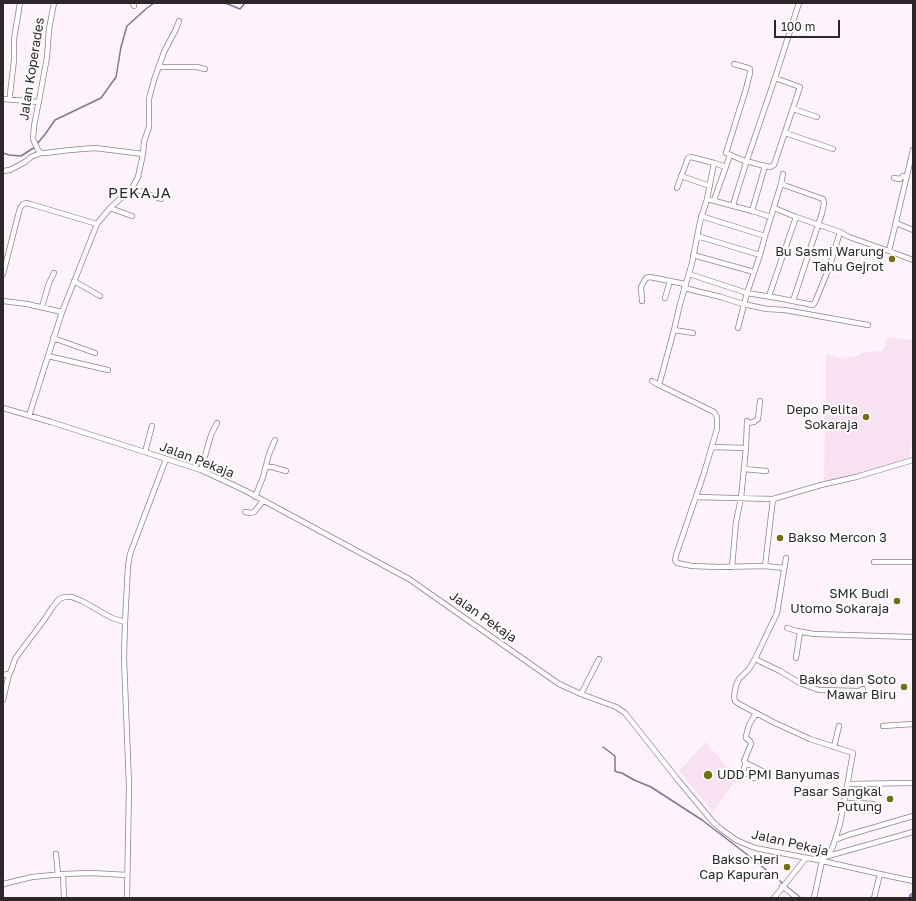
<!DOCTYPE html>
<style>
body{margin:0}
#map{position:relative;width:916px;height:901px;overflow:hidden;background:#fef2fb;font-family:"Golos Text",sans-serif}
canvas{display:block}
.frame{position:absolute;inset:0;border:4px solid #2c272b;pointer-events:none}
.scale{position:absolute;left:774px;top:20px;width:66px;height:18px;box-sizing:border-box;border:2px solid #2c272b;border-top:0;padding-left:5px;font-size:12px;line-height:14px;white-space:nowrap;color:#2c272b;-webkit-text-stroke:3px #fff;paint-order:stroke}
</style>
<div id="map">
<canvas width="916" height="901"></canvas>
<div class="frame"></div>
<div class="scale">100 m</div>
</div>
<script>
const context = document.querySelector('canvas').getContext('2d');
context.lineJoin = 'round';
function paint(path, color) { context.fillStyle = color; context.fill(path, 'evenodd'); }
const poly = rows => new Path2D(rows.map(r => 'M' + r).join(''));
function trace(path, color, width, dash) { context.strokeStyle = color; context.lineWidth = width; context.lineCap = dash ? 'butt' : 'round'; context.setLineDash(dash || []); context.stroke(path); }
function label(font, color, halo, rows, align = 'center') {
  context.font = font + ' "Golos Text",sans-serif'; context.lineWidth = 4; context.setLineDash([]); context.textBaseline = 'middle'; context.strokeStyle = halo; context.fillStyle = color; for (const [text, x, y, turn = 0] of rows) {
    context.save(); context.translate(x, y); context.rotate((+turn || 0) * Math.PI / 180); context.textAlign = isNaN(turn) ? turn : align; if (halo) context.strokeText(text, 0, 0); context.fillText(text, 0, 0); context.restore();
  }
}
paint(poly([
 [888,337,913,340,913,436,909,458,824,484,826,354,841,358,858,356,864,352,883,351],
 [706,742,737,779,713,812,679,771]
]), '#f8e2f2');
trace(poly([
 [225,3,240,9,245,3],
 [37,144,46,133,55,120,101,98,116,77,121,47,127,26,147,8,154,3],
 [3,153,9,155,21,156,35,147],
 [603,747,615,756,615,771,617,772,622,773,634,780,651,787,702,820,749,856,801,898]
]), '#7a7a97', 1.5);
const minor = poly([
 [133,3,134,6],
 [734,64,748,68,750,69,750,73,746,89,726,153,742,160,765,166,770,167,774,165,800,87,775,78],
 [159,67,197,67,205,69],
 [3,99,39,102],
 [10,99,10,94,14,60,14,39,20,3],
 [793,109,817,117],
 [785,133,833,149],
 [143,154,144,142,149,127,149,99,154,80,164,52,176,29,179,21],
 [714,163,726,167],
 [3,171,10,170,25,162,31,157,41,153],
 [783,174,781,184,765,236,760,255,747,293,778,298,813,305,815,302,829,268,840,232],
 [681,176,710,186],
 [894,178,900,179,903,176,906,177],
 [781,184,823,199,824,203,822,213,793,301],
 [132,188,161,199],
 [707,199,752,211,771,217],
 [714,200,730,155],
 [733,205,746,163,775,78,799,3],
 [110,208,132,216],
 [774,208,796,217,840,232,849,237,889,251,913,150],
 [752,211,765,166],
 [701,216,765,236],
 [896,223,913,230],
 [697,236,760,255],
 [889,251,913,260],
 [693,255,754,272],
 [3,274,20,208,23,204,26,203,30,204,97,224],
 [689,274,747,293,738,328],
 [74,281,100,296],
 [684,288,721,297,743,304,767,309,785,310,868,325],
 [769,296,796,217],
 [665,298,670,281],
 [3,301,27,304,62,312],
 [642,301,641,287,646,278,650,277,685,284],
 [42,307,49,283,54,273],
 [674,330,693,333],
 [53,338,95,353],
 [48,356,108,370],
 [652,381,657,384,714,412,717,417,717,429,704,473,676,555,675,560,677,563,692,566,719,567,765,566,784,568],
 [659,385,674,330,680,304,692,263,700,222,707,199,714,163,691,157,688,158,677,188],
 [3,408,51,422,201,470,244,490,409,579,559,684,581,694,616,707,625,713,678,780,713,822,721,829,736,840,755,848,818,860,880,874,913,881],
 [29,416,62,312,97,224,110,208,132,188,138,177,143,154,95,148,70,150,45,153,41,153,38,150,33,139,34,126,41,90,47,57,49,29,54,3],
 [747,423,754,422,758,419,760,401],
 [712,447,746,448],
 [145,452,152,426],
 [266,467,272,467,286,471],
 [744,469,766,471],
 [201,470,211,435,217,423],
 [255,497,263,477,269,454,275,440],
 [696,497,773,499,821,485,856,477,913,460],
 [245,512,251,513,254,512,263,501],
 [786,558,777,613,755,659,749,669,739,679,736,685,734,697,735,701,739,704,773,722,810,739,853,753,844,803,840,824,833,846,828,856,818,860],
 [874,562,913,562],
 [765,566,773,499],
 [732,567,736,522,741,498,746,448,747,421],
 [787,628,797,631,814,634,913,637],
 [796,658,800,632],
 [755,659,780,671,800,683,819,690,859,691,863,689],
 [3,675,9,674,11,671,15,659,20,652,44,620,52,608,59,599,65,597,72,597,82,601,112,618,125,622],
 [581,694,599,659],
 [3,700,9,674],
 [756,713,749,725,746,736,746,738,750,741,751,744,744,761,746,763,768,774],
 [883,726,913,724],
 [834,747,839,726],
 [746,763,744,768,744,772,754,778],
 [848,784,913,783],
 [844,803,858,803,873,804],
 [835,840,848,835,913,816],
 [56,854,58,875],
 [828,856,913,832],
 [63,874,64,898],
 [3,884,32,877,63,874,91,873,127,875],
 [782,886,797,898],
 [127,898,129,786,124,658,125,622,128,566,130,554,166,459],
 [774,898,806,858],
 [814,898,822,861],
 [874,898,880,874]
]);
const highway = poly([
 [913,898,913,897]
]);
trace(minor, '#90828c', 6);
trace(highway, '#885ca8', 8);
trace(minor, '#fff', 4.5);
trace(highway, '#ba78ec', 6);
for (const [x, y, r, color] of [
 [892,259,4,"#737011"],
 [866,417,4,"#737011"],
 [780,538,4,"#737011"],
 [897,601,4,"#737011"],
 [904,687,4,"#737011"],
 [708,775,5,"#737011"],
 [890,799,4,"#737011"],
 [787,867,4,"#737011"]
]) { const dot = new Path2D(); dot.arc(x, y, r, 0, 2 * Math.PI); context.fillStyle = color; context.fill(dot); trace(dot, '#fff', 1.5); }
label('13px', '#2c272b', '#fff', [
 ["Jalan Koperades",32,69,-81],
 ["Jalan Pekaja",197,460,21],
 ["Jalan Pekaja",483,617,35],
 ["Jalan Pekaja",790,843,13]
]);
label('13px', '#2c272b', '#fff', [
 ["Bu Sasmi Warung",884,252],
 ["Tahu Gejrot",884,267],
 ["Depo Pelita",858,410],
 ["Sokaraja",858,425],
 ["Bakso Mercon 3",788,538,"left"],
 ["SMK Budi",889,594],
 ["Utomo Sokaraja",889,609],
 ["Bakso dan Soto",896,680],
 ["Mawar Biru",896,695],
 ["UDD PMI Banyumas",717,775,"left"],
 ["Pasar Sangkal",882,792],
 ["Putung",882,807],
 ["Bakso Heri",779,860],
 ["Cap Kapuran",779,875]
], 'right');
context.letterSpacing = '1px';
label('15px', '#2c272b', '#fff', [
 ["PEKAJA",140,193]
]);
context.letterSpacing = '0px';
</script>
